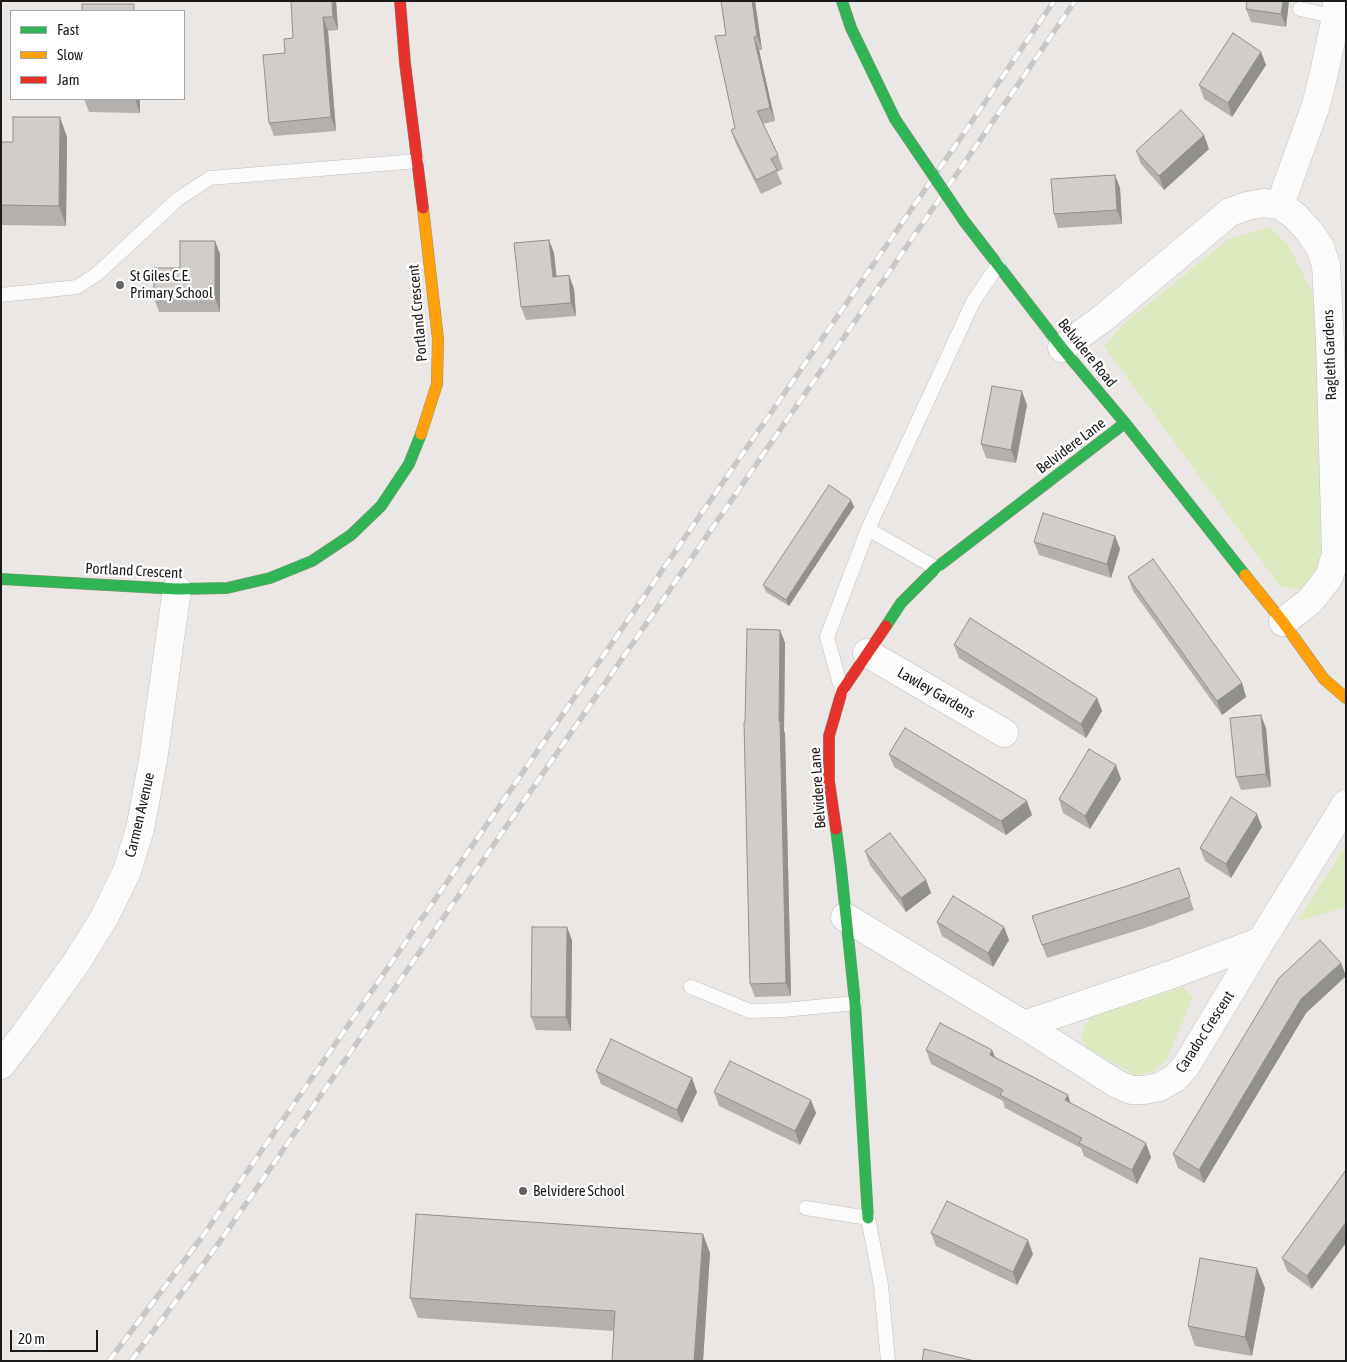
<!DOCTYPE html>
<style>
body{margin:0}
#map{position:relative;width:1347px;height:1362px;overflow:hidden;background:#eae7e4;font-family:"Asap Condensed",sans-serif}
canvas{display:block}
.frame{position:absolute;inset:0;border:2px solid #1b1b1b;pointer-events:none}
.legend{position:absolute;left:10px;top:10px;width:175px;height:90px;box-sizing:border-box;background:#fff;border:1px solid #a4a4a4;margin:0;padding:6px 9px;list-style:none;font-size:15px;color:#1b1b1b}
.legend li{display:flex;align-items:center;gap:10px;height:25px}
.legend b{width:25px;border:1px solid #a4a4a4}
.scale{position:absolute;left:10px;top:1330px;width:88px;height:22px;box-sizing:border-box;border:2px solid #1b1b1b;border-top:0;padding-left:6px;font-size:15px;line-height:18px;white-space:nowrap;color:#1b1b1b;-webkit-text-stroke:4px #fff;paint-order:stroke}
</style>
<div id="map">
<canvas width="1347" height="1362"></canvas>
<div class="frame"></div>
<ul class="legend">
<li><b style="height:6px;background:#30b455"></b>Fast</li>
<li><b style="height:6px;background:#ff9f0a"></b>Slow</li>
<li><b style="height:6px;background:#e5322d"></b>Jam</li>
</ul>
<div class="scale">20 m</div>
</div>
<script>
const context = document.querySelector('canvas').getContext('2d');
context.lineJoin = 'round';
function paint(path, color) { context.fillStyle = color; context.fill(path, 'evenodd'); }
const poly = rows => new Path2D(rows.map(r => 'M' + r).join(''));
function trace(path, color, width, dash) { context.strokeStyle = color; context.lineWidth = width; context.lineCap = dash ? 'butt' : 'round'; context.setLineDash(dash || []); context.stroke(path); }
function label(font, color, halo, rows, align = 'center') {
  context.font = font + ' "Asap Condensed",sans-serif'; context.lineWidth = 4.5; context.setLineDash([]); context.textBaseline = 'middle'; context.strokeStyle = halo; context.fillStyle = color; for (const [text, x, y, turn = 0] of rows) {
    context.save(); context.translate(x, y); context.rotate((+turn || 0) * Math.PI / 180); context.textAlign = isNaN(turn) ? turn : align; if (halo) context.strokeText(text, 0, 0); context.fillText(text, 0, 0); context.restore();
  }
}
paint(poly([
 [1270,227,1288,245,1314,296,1324,559,1305,590,1280,586,1104,346,1125,323,1229,239],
 [1346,845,1346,907,1298,921],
 [1183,987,1193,997,1167,1059,1153,1072,1135,1075,1088,1048,1081,1037,1089,1018]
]), '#ddeabf');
const lane = poly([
 [1300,9,1336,17],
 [1,295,77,287,97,274,178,199,210,178,417,161],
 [868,529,936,568],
 [842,691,827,637,868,529,973,302,998,265],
 [691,987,750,1011,784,1010,855,1003],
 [806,1208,868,1218,881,1285,888,1361]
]);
const street = poly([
 [1280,205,1316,105,1324,73,1336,17,1337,1],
 [1062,348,1102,319,1230,212,1247,206,1264,203,1280,205,1295,216,1309,231,1320,247,1326,265,1330,342,1336,554,1329,577,1310,601,1283,622],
 [867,653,1004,733],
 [845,917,1024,1025,1173,974,1261,941,1346,804],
 [1024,1025,1117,1084,1131,1090,1144,1090,1159,1087,1175,1078,1186,1066,1261,941],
 [1,1065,25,1034,76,963,104,918,127,871,140,829,153,760,177,589]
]);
const fast = poly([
 [842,1,851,28,895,119],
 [964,221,1062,348,1125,423,1245,575],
 [1,579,177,589,227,588,270,578,312,561,351,535,381,506,409,464,421,434],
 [886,626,901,603,936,568,1125,423],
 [836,829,841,868,855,1003,868,1218]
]);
const slow = poly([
 [421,434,437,384,438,339,423,208],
 [1245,575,1283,622,1324,679,1346,698]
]);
const jam = poly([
 [400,1,405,63,423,208],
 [836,829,829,781,829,736,842,691,886,626]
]);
trace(lane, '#c2c1c0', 15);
trace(street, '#c2c1c0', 29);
trace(fast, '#94927c', 12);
trace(slow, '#94927c', 12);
trace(jam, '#94927c', 12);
trace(lane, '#fcfbfb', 14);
trace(street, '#fcfbfb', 28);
trace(fast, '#30b455', 11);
trace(slow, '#ff9f0a', 11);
trace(jam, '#e5322d', 11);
const rail = poly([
 [109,1361,202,1237,973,120,1054,1],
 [131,1361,216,1247,987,130,1075,1]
]);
trace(rail, '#c9c8c8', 5.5);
trace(rail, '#fff', 4, [11]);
const fastBridge = poly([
 [895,119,964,221]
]);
trace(fastBridge, '#94927c', 12, []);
trace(fastBridge, '#30b455', 11);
paint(poly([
 [336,1,338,30,328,31,336,131,274,136,269,123,285,53,293,38],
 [721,1,755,1,762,50,759,50,775,121,763,124,778,155,783,169,777,172,782,184,761,194,736,144,731,130,735,128,726,35],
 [1247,1,1289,1,1286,27,1251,22,1246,9],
 [1261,52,1266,65,1232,117,1204,99,1199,85],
 [84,99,140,99,140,113,89,112],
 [67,137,66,226,1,225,1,142,13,142],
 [1209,149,1164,190,1141,164,1136,151],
 [1115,175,1120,188,1122,224,1058,228,1054,214],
 [549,240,554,253,556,276,569,275,574,289,576,316,526,320,521,307],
 [215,241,220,254,220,312,159,312,154,298,180,268],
 [1027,405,1016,463,986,458,981,444],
 [851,500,854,507,789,606,766,592,763,585],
 [1115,536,1120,549,1111,578,1039,555,1034,542],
 [1128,577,1242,683,1246,697,1222,715,1133,591],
 [780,630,785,643,784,731,785,734,791,996,755,997,750,984,745,722],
 [954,645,1097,698,1102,711,1086,738,959,658],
 [1266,728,1271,787,1241,790,1236,777],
 [889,754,1032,815,1006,835,894,767],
 [1121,779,1090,829,1063,813,1059,799],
 [1262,827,1231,878,1205,861,1200,848],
 [865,851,926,880,931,893,906,912,870,865],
 [1179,868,1194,910,1145,928,1047,958,1042,945,1127,886],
 [937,922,1004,927,1009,940,993,967,942,936],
 [572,940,571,1031,536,1030,531,1017],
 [1341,963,1346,976,1306,1013,1204,1183,1178,1168,1173,1154],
 [926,1050,992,1050,995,1057,1068,1095,1071,1104,1151,1157,1137,1184,1084,1156,1081,1148,1005,1108,1003,1101,931,1064],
 [596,1071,697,1092,682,1123,601,1084],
 [714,1092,816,1113,800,1145,719,1106],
 [1346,1170,1312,1289,1287,1271,1282,1258],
 [931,1233,1033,1254,1017,1285,936,1246],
 [710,1253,703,1361,612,1361,614,1331,418,1318,410,1298],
 [1265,1288,1252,1356,1195,1346,1188,1326]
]), '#b4b0ae');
paint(poly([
 [332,1,336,1,338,30,333,17],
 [752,1,755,1,762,50,757,36],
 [1283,1,1289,1,1286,27,1281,14],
 [323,17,328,31,336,131,331,117],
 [754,37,759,50,775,121,770,108],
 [1261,52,1266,65,1232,117,1228,103],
 [135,99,140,99,140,113],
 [60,117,67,137,66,226,59,206],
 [1204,135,1209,149,1164,190,1159,176],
 [1115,175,1120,188,1122,224,1117,210],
 [549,240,554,253,558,290,553,277],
 [215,241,220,254,220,312,215,298],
 [569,275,574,289,576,316,571,303],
 [1022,391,1027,405,1016,463,1011,450],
 [851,500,854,507,789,606,786,600],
 [1115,536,1120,549,1111,578,1107,564],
 [780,630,785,643,784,731,785,734,791,996,786,983,779,721],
 [1242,683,1246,697,1222,715,1217,701],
 [1097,698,1102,711,1086,738,1081,724],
 [1261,715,1266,728,1271,787,1266,774],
 [1116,765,1121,779,1090,829,1085,816],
 [1027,801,1032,815,1006,835,1001,821],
 [1257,814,1262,827,1231,878,1226,864],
 [926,880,931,893,906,912,901,898],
 [567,927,572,940,571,1031,566,1017],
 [1004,927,1009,940,993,967,988,953],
 [1341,963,1346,976,1306,1013,1204,1183,1199,1170,1301,999],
 [992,1050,997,1063,990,1055],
 [692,1078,697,1092,682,1123,677,1110],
 [1068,1095,1072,1109,1065,1100],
 [811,1100,816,1113,800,1145,795,1131],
 [1146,1143,1151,1157,1137,1184,1132,1170],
 [1346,1222,1346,1243,1312,1289,1307,1276],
 [703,1234,710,1253,703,1361,694,1361],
 [1028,1240,1033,1254,1017,1285,1013,1272],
 [1257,1268,1265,1288,1252,1356,1245,1337]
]), '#92908d');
const building = poly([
 [291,1,332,1,333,17,323,17,331,117,269,123,263,55,285,53,284,39,293,38,291,1],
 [721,1,752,1,757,36,754,37,770,108,757,111,778,155,771,159,777,170,756,180,731,130,735,128,715,36,726,35,721,1],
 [1247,1,1283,1,1281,14,1246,9,1247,1],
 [82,4,134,4,134,11,82,11,82,4],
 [1233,33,1261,52,1228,103,1199,85,1233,33],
 [1181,110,1204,135,1159,176,1136,151,1181,110],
 [13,117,60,117,59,206,1,205,1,142,13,142,13,117],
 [1115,175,1117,210,1054,214,1051,179,1115,175],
 [549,240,553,277,569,275,571,303,521,307,514,243,549,240],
 [180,241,215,241,215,298,154,298,154,268,180,268,180,241],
 [992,386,1022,391,1011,450,981,444,992,386],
 [829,485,851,500,786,600,763,585,829,485],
 [1043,513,1115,536,1107,564,1034,542,1043,513],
 [1153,559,1242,683,1217,701,1128,577,1153,559],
 [970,618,1097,698,1081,724,954,645,970,618],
 [747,629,780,630,779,721,780,721,786,983,750,984,744,722,745,722,747,629],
 [1261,715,1266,774,1236,777,1230,718,1261,715],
 [905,728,1027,801,1001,821,889,754,905,728],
 [1089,749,1116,765,1085,816,1059,799,1089,749],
 [1231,797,1257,814,1226,864,1200,848,1231,797],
 [890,833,926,880,901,898,865,851,890,833],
 [1179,868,1190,897,1140,914,1042,945,1032,916,1127,886,1179,868],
 [953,896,1004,927,988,953,937,922,953,896],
 [532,927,567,927,566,1017,531,1017,532,927],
 [1320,940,1341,963,1301,999,1199,1170,1173,1154,1279,978,1320,940],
 [940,1023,992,1050,990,1055,1068,1095,1065,1100,1146,1143,1132,1170,1079,1143,1082,1138,1000,1095,1003,1090,926,1050,940,1023],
 [611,1039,692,1078,677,1110,596,1071,611,1039],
 [730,1061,811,1100,795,1131,714,1092,730,1061],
 [1346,1170,1346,1222,1307,1276,1282,1258,1346,1170],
 [947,1201,1028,1240,1013,1272,931,1233,947,1201],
 [416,1214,703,1234,694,1361,612,1361,615,1311,410,1298,416,1214],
 [1200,1258,1257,1268,1245,1337,1188,1326,1200,1258],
 [924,1349,975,1361,922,1361,924,1349]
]);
paint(building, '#d1cdca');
trace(building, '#92908d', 1);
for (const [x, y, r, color] of [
 [120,285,5,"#636261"],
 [523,1191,5,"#636261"]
]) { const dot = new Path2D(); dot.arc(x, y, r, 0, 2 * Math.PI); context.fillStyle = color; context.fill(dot); trace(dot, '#fff', 2); }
label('15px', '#1b1b1b', '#fff', [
 ["St Giles C.E.",130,276],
 ["Primary School",130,293],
 ["Belvidere School",533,1191]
], 'left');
label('15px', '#1b1b1b', '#fff', [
 ["Portland Crescent",418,313,-95],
 ["Belvidere Road",1087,353,51],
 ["Ragleth Gardens",1330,355,-92],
 ["Belvidere Lane",1071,446,-37],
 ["Portland Crescent",134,571,3],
 ["Lawley Gardens",936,693,30],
 ["Belvidere Lane",818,788,-94],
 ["Carmen Avenue",140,815,-77],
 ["Caradoc Crescent",1205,1032,-57]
]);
</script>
